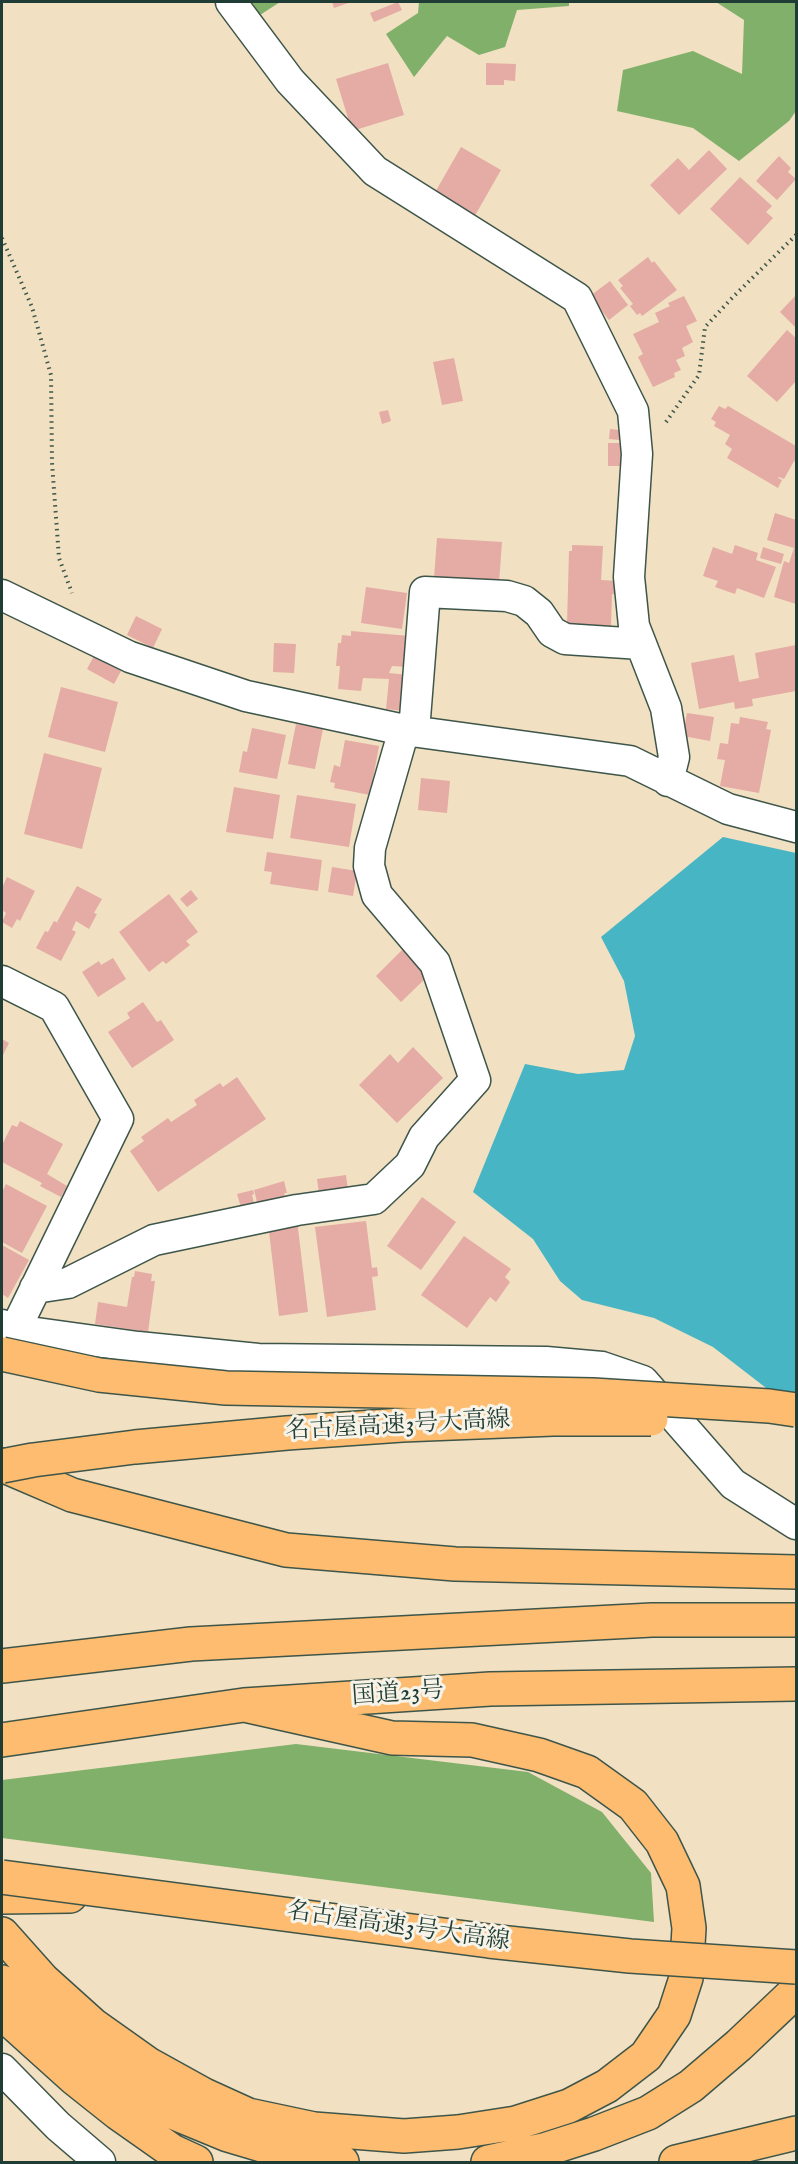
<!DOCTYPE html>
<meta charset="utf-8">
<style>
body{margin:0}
#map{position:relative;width:798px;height:2164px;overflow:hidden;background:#f1e0c2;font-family:"IM FELL English",serif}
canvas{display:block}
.frame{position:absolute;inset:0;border:3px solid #1f3d34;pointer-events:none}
</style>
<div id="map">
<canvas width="798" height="2164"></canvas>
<div class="frame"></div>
</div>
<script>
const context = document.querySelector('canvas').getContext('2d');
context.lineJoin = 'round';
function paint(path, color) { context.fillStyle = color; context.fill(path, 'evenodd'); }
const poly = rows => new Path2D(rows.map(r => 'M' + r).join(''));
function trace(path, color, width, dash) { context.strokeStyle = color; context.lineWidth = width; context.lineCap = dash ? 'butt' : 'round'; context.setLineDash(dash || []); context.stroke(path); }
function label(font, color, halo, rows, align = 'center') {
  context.font = font + ' "IM FELL English","Noto Serif JP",serif'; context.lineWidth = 6; context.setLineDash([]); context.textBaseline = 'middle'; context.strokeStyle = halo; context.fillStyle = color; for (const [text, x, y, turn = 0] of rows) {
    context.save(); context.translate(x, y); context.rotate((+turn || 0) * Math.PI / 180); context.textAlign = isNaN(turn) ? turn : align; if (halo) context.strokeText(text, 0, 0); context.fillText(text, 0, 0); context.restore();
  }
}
paint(poly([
 [252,2,280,2,260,15],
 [419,2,569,2,569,6,517,10,505,47,479,55,447,36,414,77,386,34,418,13],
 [716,2,796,2,796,111,789,121,739,161,693,128,617,111,623,70,693,51,742,74,744,20],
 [296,1744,528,1772,602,1812,651,1873,654,1922,2,1838,2,1780]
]), '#80b069');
paint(poly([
 [723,837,796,853,796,1411,713,1347,654,1318,582,1300,560,1281,533,1239,473,1192,525,1064,578,1074,624,1070,635,1036,624,981,601,937]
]), '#48b5c4');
paint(poly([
 [332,2,351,2,334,8],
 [398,2,402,10,374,22,370,13],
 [388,63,404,115,352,131,336,79],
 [486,63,516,64,515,81,504,80,504,85,486,85],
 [461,147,501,170,473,219,433,196],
 [709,150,727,169,679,215,650,185,678,158,689,170],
 [779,156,791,168,788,172,796,179,777,200,756,181],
 [740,177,772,206,766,212,773,218,748,245,710,209],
 [648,257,652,263,654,261,677,290,642,316,640,313,637,315,630,306,633,304,620,288,623,286,618,280],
 [610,281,628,305,609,320,590,296],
 [796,295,796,328,780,312],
 [684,296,697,321,686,326,693,342,682,348,685,356,676,360,681,370,674,373,675,377,653,387,638,357,643,354,633,334,659,322,655,313,670,306,668,303],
 [787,330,796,338,796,381,777,402,747,376],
 [454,358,463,401,442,405,433,362],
 [719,406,725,409,728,406,796,446,796,462,794,461,784,479,779,477,778,478,782,480,778,488,727,458,732,449,725,444,730,435,714,426,716,422,711,419],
 [388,410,391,421,382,424,379,412],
 [610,429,620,430,619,440,609,439],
 [608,443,621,443,621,466,608,466],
 [775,513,796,520,796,604,774,597,784,561,789,563,794,548,767,540],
 [437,538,502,542,499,583,434,578],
 [572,545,603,546,601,580,617,581,616,595,612,594,611,626,567,625,569,551,572,551],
 [735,545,758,553,756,560,776,567,764,598,737,588,735,594,715,587,718,581,703,576,713,547,732,554],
 [763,547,784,554,781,564,760,558],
 [366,587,407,593,402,629,361,623],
 [136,616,162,629,153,648,127,635],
 [351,631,410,636,408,667,392,666,389,673,408,675,405,711,386,709,389,679,363,678,361,691,338,689,340,666,336,666,338,643,341,643,342,635,351,636],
 [274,643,296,644,294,673,273,672],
 [796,645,796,691,752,699,753,706,735,709,734,702,699,709,691,663,734,655,739,682,759,678,755,653],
 [94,656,121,671,114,684,87,669],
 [61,687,118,702,105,752,48,737],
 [687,713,714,717,710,741,683,736],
 [740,717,768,722,766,729,771,730,759,793,720,786,725,760,717,759,720,743,728,744,731,723,739,724],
 [296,724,323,729,315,769,288,764],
 [252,728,286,735,277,779,239,772,243,751,247,752],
 [345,740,379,746,370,795,334,788,335,783,330,782,334,765,340,767],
 [44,753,102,768,82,849,24,834],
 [421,778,450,781,447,813,418,810],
 [234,787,280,795,273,839,226,832],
 [297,795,356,804,349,847,290,838],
 [267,852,322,860,318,891,270,884,272,872,264,871],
 [332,867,357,871,353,896,328,892],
 [7,877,35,891,20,921,17,919,12,928,2,922,6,913,2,910,3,898,2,897,2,888],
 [77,886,102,899,94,913,97,914,89,929,76,921,72,930,76,932,61,961,36,948,45,931,48,932,54,921,63,925,57,922],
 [191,890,198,899,187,907,180,899],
 [169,894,198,932,186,941,190,945,166,964,163,961,149,972,119,932],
 [403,949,428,976,401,1002,376,976],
 [113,958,126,979,98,997,82,972,99,961,101,965],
 [143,1002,157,1022,161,1020,174,1040,132,1068,108,1032,130,1018,127,1013],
 [2,1039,9,1043,2,1057],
 [413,1047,443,1078,397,1123,359,1085,390,1054,398,1063],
 [237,1077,266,1119,158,1192,130,1151,144,1141,141,1137,168,1118,171,1122,197,1105,194,1100,220,1083,223,1087],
 [20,1121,63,1144,47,1174,67,1186,61,1197,40,1186,42,1183,2,1162,2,1145,12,1125,17,1127],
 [346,1175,349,1197,320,1201,317,1179],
 [284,1181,287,1193,284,1193,286,1200,259,1210,254,1190],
 [6,1184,47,1206,22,1253,2,1242,2,1192],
 [253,1190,254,1194,252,1195,255,1207,242,1211,237,1194],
 [422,1197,456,1222,421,1270,387,1246],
 [297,1220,308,1312,279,1316,268,1223],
 [366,1221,372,1268,377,1267,378,1276,372,1277,376,1310,327,1317,315,1227],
 [464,1236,511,1269,505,1277,510,1282,496,1302,490,1297,467,1328,421,1295],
 [2,1245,29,1260,8,1298,2,1294],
 [135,1271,152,1274,151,1281,155,1281,148,1332,95,1324,98,1302,127,1307,132,1277,134,1277]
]), '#e5aba5');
const street = poly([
 [231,2,290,81,375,171,577,298,633,411,637,454,629,577,634,626,666,708,674,757,668,781],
 [2,595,130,657,246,696,404,730,630,761,728,809,796,827],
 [414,731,425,592,507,596,524,601,539,613,552,632,565,639,641,644],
 [2,981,54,1007,118,1119,15,1330],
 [35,1288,68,1283,154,1240,297,1210,374,1199,410,1165,424,1137,475,1080,435,963,377,895,369,866,370,848,404,730],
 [2,1325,15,1330,138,1347,258,1359,546,1362,602,1367,643,1381,733,1484,796,1524],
 [2,2069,58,2126,100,2162]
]);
const highway = poly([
 [2,1465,72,1495,286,1550,455,1564,796,1572],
 [2,1666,191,1644,652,1620,796,1620],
 [2,1740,244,1705,490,1689,796,1684],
 [2,1897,70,1896],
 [2,1934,43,1980,93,2025,148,2064,204,2095,248,2115,314,2129,404,2136,458,2132,516,2123,569,2106,607,2086,646,2056,674,2015,686,1978,689,1928,683,1886,662,1842,633,1805,587,1772,539,1755,472,1740,392,1738,244,1705],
 [2,1982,19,1999,125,2087,177,2114,228,2135,282,2151,342,2162],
 [2,2013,74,2078,118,2113,172,2151,196,2162],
 [488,2162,547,2149,594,2134,648,2113,691,2086,739,2045,796,1991],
 [676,2162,796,2133]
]);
trace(street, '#3e5549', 33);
trace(highway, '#3e5549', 36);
trace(poly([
 [2,238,32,307,51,375,52,463,59,558,72,593],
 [666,422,699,375,705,327,732,298,796,235]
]), '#3e5549', 4, [1.5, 4.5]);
trace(street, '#fff', 30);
trace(highway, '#fdbc6f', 33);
const highwayBridge = poly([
 [2,1354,99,1375,226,1388,593,1395,769,1406,796,1410],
 [2,1466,33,1460,135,1447,287,1433,402,1425,553,1419,651,1419],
 [2,1877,489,1941,630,1956,796,1967]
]);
trace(highwayBridge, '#3e5549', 36, []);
trace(highwayBridge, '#fdbc6f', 33);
label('24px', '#1f3d34', '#f7f3e8', [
 ["名古屋高速3号大高線",398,1427,-3],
 ["国道23号",398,1695,-4],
 ["名古屋高速3号大高線",398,1928,8]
]);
</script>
